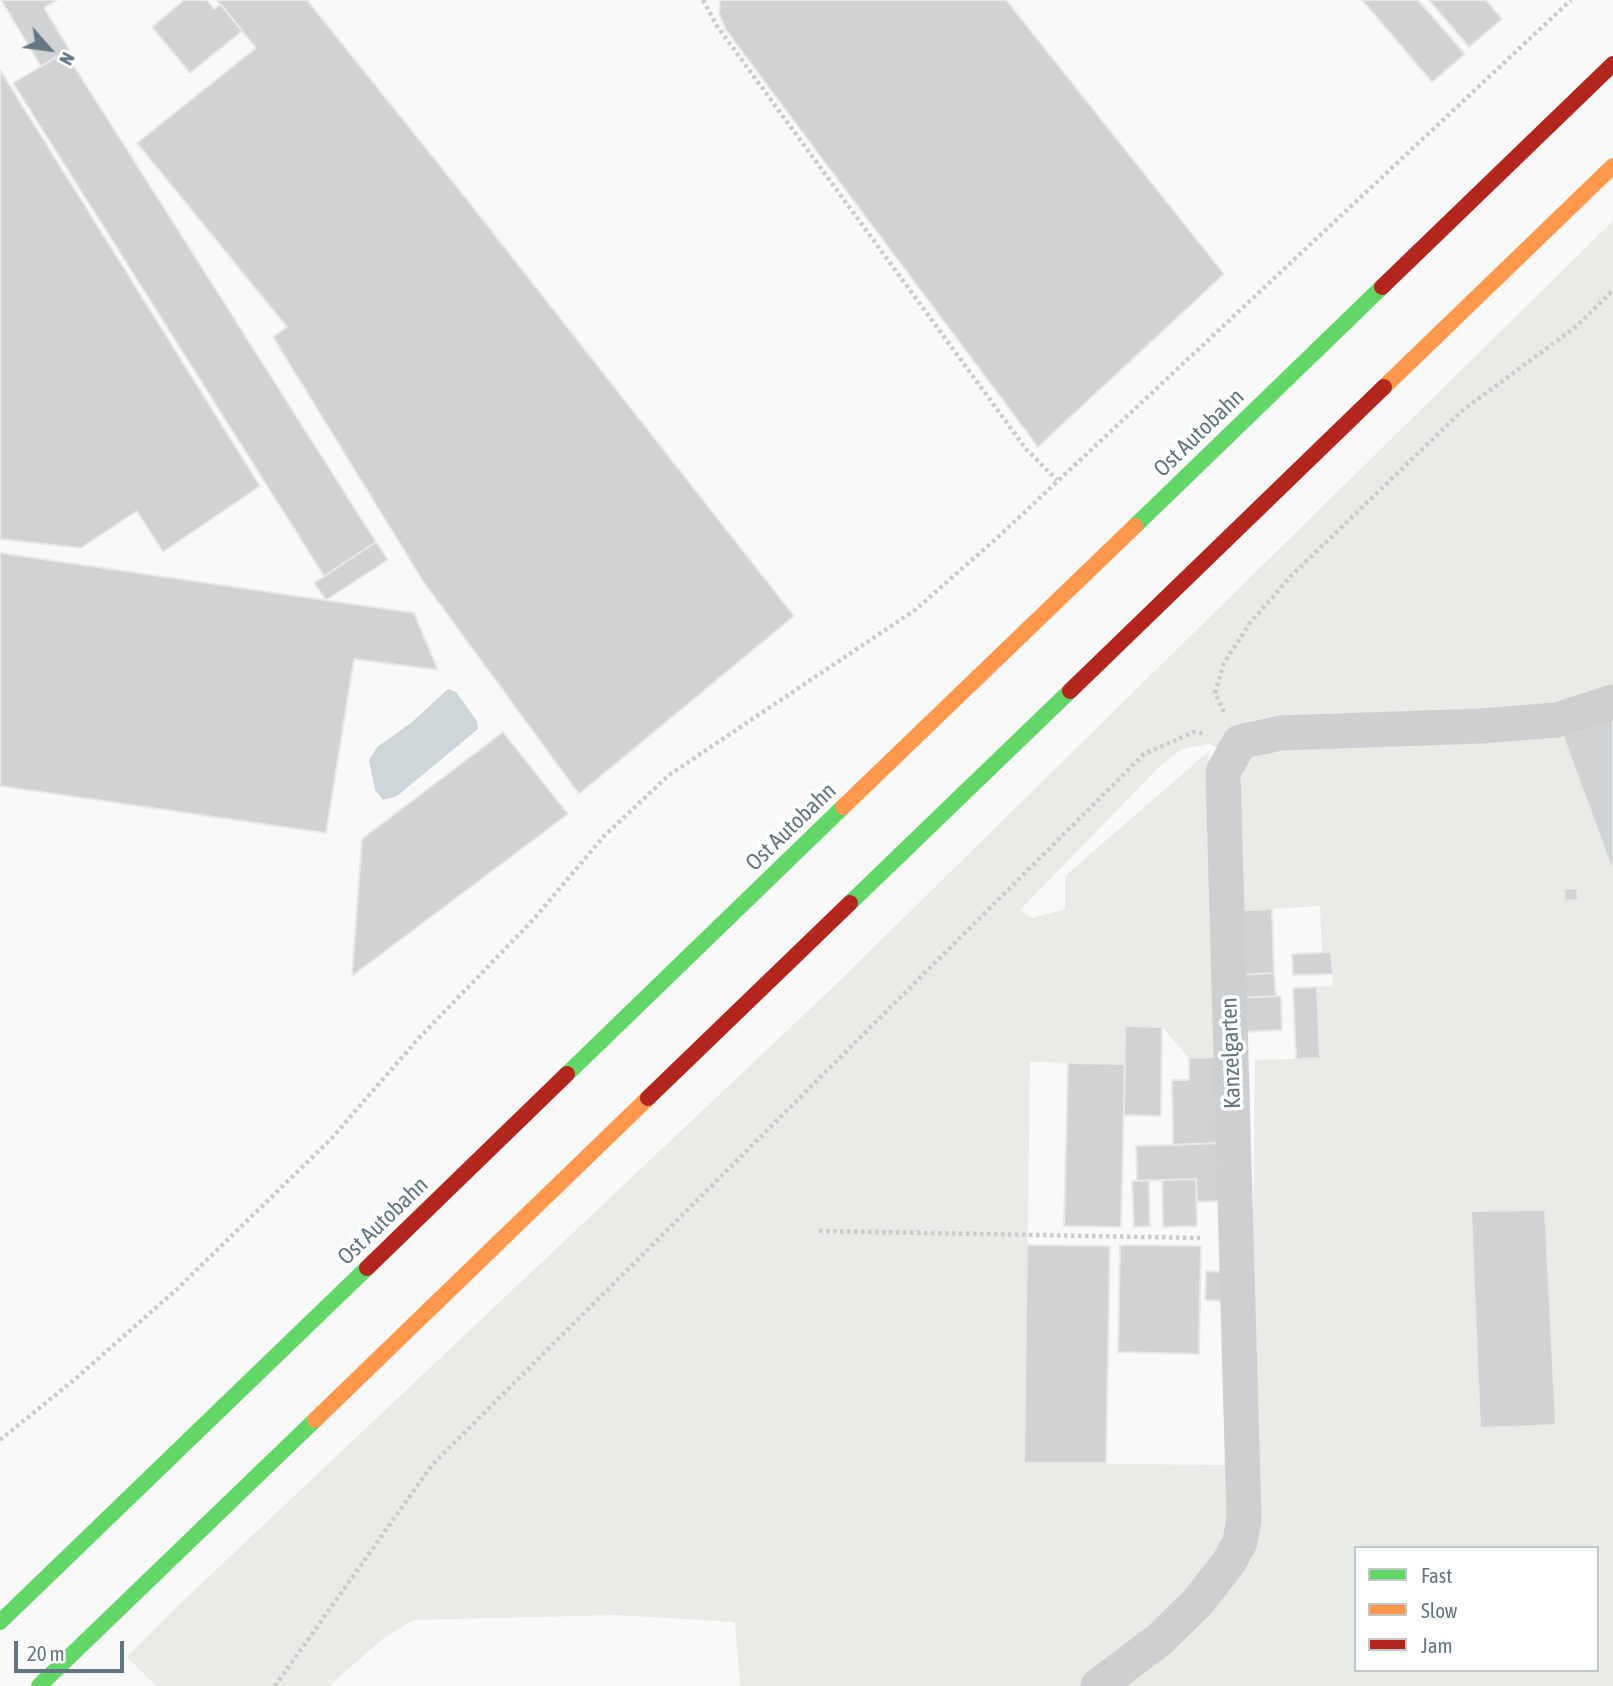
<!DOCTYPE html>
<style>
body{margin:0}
#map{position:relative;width:1613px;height:1686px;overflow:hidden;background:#f9f9f9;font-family:"Asap Condensed",sans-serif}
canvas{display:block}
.legend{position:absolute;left:1354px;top:1546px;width:245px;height:126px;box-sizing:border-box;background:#fff;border:2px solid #c1c8cd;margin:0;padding:9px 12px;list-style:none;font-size:21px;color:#657683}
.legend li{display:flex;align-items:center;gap:14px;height:35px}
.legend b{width:35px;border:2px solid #c1c8cd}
.north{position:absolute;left:14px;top:14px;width:70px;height:70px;-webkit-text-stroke:5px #fff;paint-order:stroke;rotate:118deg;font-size:19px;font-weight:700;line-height:28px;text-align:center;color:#657683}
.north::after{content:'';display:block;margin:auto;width:24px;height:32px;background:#657683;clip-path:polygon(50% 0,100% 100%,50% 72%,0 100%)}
.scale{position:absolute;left:14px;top:1641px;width:110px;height:32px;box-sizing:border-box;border:4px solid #657683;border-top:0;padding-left:9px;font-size:21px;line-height:24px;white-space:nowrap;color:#657683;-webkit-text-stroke:5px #fff;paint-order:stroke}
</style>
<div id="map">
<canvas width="1613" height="1686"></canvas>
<ul class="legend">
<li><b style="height:9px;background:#63d668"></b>Fast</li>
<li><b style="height:9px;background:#ff974d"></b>Slow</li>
<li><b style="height:9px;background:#b3261e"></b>Jam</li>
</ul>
<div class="north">N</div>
<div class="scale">20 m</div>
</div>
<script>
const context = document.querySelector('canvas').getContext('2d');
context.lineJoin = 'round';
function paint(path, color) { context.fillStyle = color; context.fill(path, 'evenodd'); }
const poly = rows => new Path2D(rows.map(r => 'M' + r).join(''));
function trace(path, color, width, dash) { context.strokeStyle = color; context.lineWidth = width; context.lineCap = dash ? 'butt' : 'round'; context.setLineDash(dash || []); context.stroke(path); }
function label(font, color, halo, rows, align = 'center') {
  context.font = font + ' "Asap Condensed",sans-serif'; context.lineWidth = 7; context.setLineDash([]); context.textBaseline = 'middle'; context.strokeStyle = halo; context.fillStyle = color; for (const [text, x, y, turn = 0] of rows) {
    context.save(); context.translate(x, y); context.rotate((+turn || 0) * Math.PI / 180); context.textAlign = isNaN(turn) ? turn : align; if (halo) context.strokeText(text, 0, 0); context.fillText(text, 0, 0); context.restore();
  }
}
paint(poly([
 [1613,221,1613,693,1563,736,1613,872,1613,1686,740,1686,735,1622,616,1615,414,1620,385,1637,329,1686,156,1686,127,1657,185,1599,827,993],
 [1209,744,1245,760,1235,804,1234,911,1320,906,1322,953,1331,953,1333,986,1317,987,1320,1058,1255,1060,1250,1459,1227,1465,1025,1463,1030,1062,1125,1064,1126,1026,1162,1027,1189,1058,1220,1057,1209,751,1065,876,1065,909,1032,918,1020,910,1161,765,1182,749],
 [1545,1210,1555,1424,1480,1428,1471,1212],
 [1356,1548,1597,1548,1597,1670,1356,1670]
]), '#e8ebe6');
paint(poly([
 [448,689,456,692,477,721,478,729,397,796,383,800,375,790,369,760,377,747,411,723]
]), '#ced6d9');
const building = poly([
 [1,0,57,0,44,8,69,49,41,66,1,0],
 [184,0,207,0,214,9,221,4,242,31,190,73,152,27,184,0],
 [217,0,307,0,457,187,794,616,579,794,423,581,273,337,287,327,137,143,256,48,217,0],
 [720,0,1006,0,1224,274,1038,447,726,30,719,13,720,0],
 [1362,0,1418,0,1465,54,1432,82,1362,0],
 [1429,0,1486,0,1502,19,1469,47,1429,0],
 [65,52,376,542,324,576,13,83,65,52],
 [0,70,260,486,163,552,137,511,81,548,0,539,0,70],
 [376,542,388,560,326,600,314,583,376,542],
 [0,553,414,613,438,670,354,659,326,833,0,786,0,553],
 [1613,719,1613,872,1563,736,1613,719],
 [503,732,568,814,352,976,362,839,503,732],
 [1577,888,1578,900,1565,901,1564,889,1577,888],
 [1272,909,1274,973,1237,975,1234,911,1272,909],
 [1331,952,1333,974,1293,975,1292,954,1331,952],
 [1274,973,1276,996,1238,998,1237,975,1274,973],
 [1317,987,1320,1058,1296,1059,1293,988,1317,987],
 [1281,996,1282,1030,1241,1032,1238,998,1281,996],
 [1125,1026,1162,1027,1161,1116,1124,1115,1125,1026],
 [1220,1057,1222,1143,1173,1145,1172,1080,1189,1080,1189,1058,1220,1057],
 [1068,1063,1125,1064,1121,1227,1064,1226,1068,1063],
 [1222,1143,1224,1201,1197,1202,1196,1179,1137,1181,1136,1146,1222,1143],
 [1196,1179,1197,1226,1163,1227,1162,1180,1196,1179],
 [1149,1180,1150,1226,1134,1227,1132,1181,1149,1180],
 [1545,1210,1556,1425,1480,1428,1471,1211,1545,1210],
 [1027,1245,1110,1246,1106,1463,1024,1463,1027,1245],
 [1120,1245,1201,1246,1199,1354,1118,1352,1120,1245],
 [1206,1271,1223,1272,1221,1301,1205,1300,1206,1271]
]);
paint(building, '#d0d2d3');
trace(building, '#e8e8e8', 2);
trace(poly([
 [703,0,717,26,1026,449,1057,480],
 [1224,712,1215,693,1224,663,1250,623,1292,575,1463,410,1577,326,1613,290],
 [819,1231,1200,1238],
 [0,1440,74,1380,176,1290,331,1139,417,1040,533,920,604,836,669,775,915,610,997,538,1571,0],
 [275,1686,432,1465,1144,754,1194,732,1205,734]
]), '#cbcccd', 4.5, [3.5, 3.5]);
trace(poly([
 [1098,1686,1159,1640,1198,1602,1229,1562,1240,1542,1244,1519,1223,772,1240,742,1281,733,1481,726,1557,720,1613,702]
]), '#cecfd0', 35);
trace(poly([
 [1135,526,1382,287],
 [850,903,1070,691],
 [567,1074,843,807],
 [0,1622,367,1268],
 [39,1686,315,1420]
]), '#63d668', 16);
trace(poly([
 [1384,387,1613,166],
 [843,807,1135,526],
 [315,1420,648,1098]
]), '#ff974d', 16);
trace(poly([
 [1382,287,1613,64],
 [1070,691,1384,387],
 [648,1098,850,903],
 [367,1268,567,1074]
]), '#b3261e', 16);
label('23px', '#657683', '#fff', [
 ["Ost Autobahn",1199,433,-44],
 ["Ost Autobahn",791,827,-44],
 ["Kanzelgarten",1231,1053,-92],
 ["Ost Autobahn",383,1221,-44]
]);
</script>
